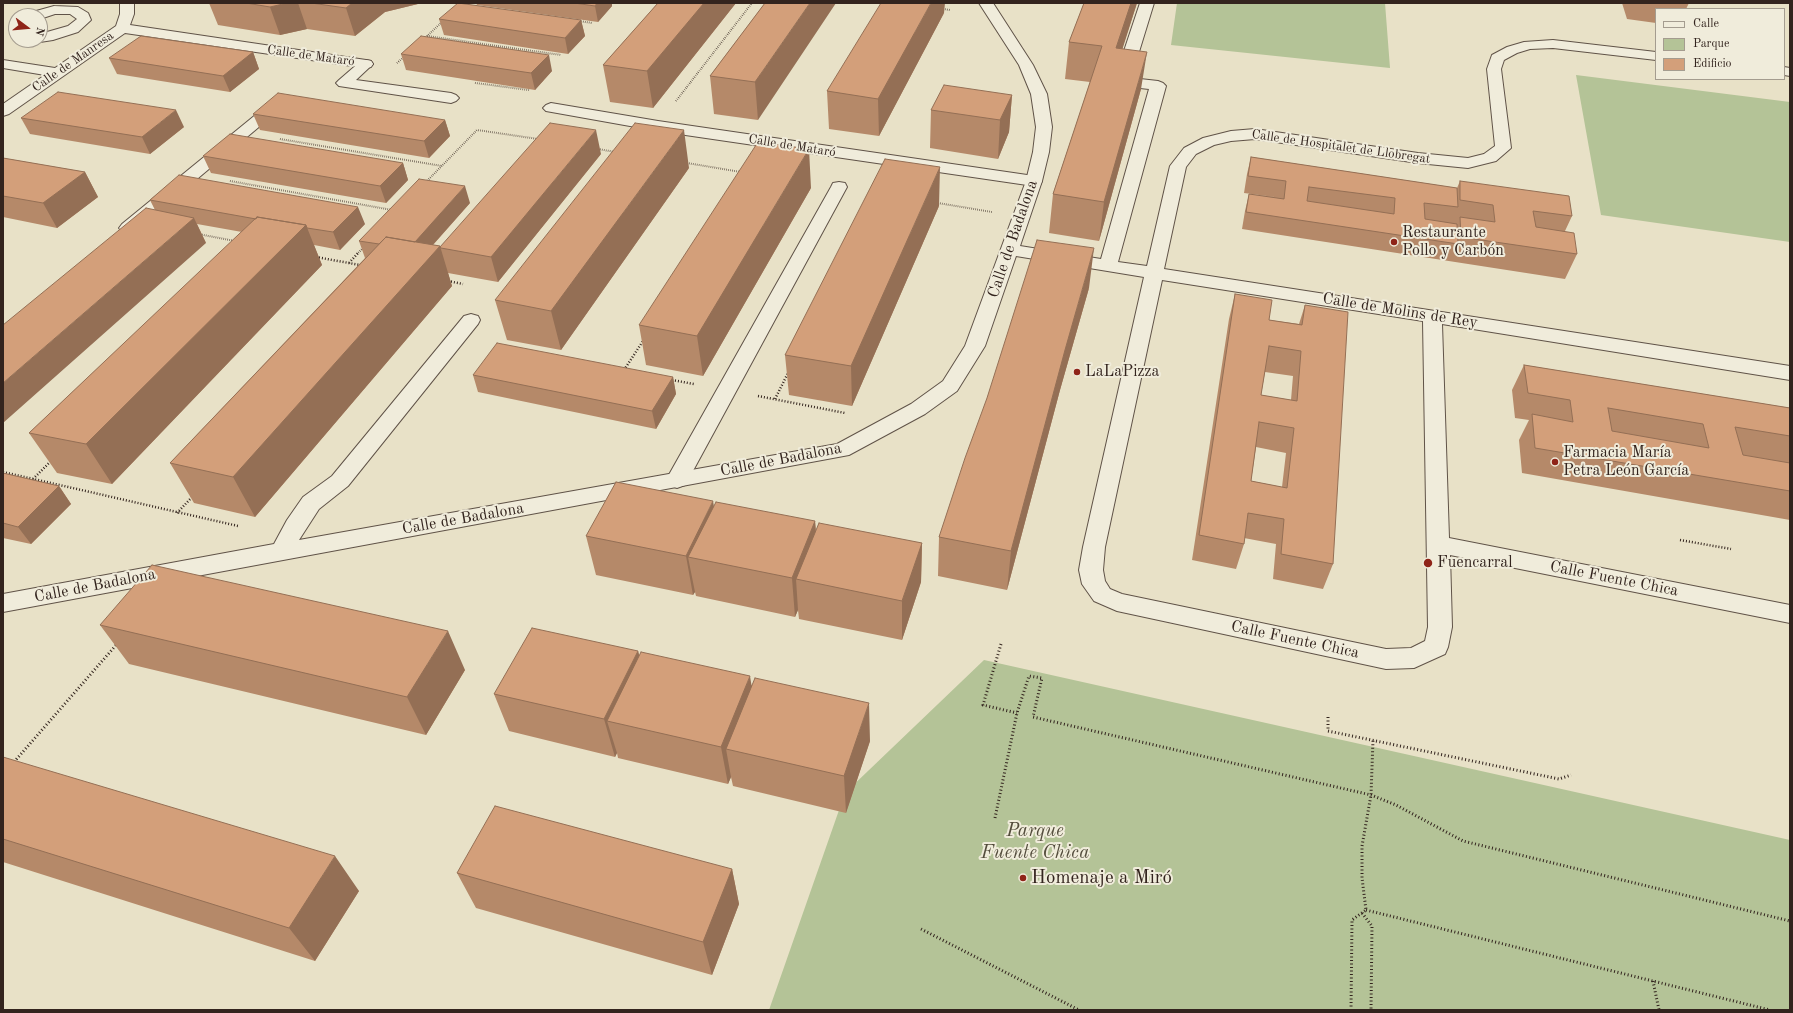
<!DOCTYPE html>
<meta charset="utf-8">
<style>
body{margin:0}
#map{position:relative;width:1793px;height:1013px;overflow:hidden;background:#e8e1c7;font-family:"Old Standard TT",serif}
canvas{display:block}
.frame{position:absolute;inset:0;border:4px solid #33241e;pointer-events:none}
.legend{position:absolute;left:1655px;top:8px;width:130px;height:72px;box-sizing:border-box;background:#f0ecdb;border:1px solid #a49c8f;margin:0;padding:5px 7px;list-style:none;font-size:12px;color:#33241e}
.legend li{display:flex;align-items:center;gap:8px;height:20px}
.legend b{width:20px;border:1px solid #a49c8f}
.north{position:absolute;left:8px;top:8px;width:40px;height:40px;box-sizing:border-box;background:#f0ecdb;border:1px solid #a49c8f;border-radius:50%;rotate:106deg;font-size:11px;font-weight:700;line-height:16px;text-align:center;color:#33241e}
.north::after{content:'';display:block;margin:auto;width:14px;height:18px;background:#8f2418;clip-path:polygon(50% 0,100% 100%,50% 72%,0 100%)}
</style>
<div id="map">
<canvas width="1793" height="1013"></canvas>
<div class="frame"></div>
<ul class="legend">
<li><b style="height:5px;background:#f0ecdb"></b>Calle</li>
<li><b style="height:11px;background:#b4c397"></b>Parque</li>
<li><b style="height:11px;background:#d39f7a"></b>Edificio</li>
</ul>
<div class="north">N</div>
</div>
<script>
const context = document.querySelector('canvas').getContext('2d');
context.lineJoin = 'round';
function paint(path, color) { context.fillStyle = color; context.fill(path, 'evenodd'); }
const poly = rows => new Path2D(rows.map(r => 'M' + r).join(''));
function trace(path, color, width, dash) { context.strokeStyle = color; context.lineWidth = width; context.lineCap = dash ? 'butt' : 'round'; context.setLineDash(dash || []); context.stroke(path); }
function label(font, color, halo, rows, align = 'center') {
  context.font = font + ' "Old Standard TT",serif'; context.lineWidth = 4; context.setLineDash([]); context.textBaseline = 'middle'; context.strokeStyle = halo; context.fillStyle = color; for (const [text, x, y, turn = 0] of rows) {
    context.save(); context.translate(x, y); context.rotate((+turn || 0) * Math.PI / 180); context.textAlign = isNaN(turn) ? turn : align; if (halo) context.strokeText(text, 0, 0); context.fillText(text, 0, 0); context.restore();
  }
}
paint(poly([
 [1177,3,1385,3,1390,68,1171,45],
 [1576,75,1790,102,1790,242,1601,215],
 [984,660,1790,840,1790,1010,769,1010,845,793]
]), '#b4c397');
const lane = poly([
 [54,6,78,7,88,13,91,20,78,32,53,40,40,42,35,41,34,40,40,40,40,34,68,26,77,19,70,14,55,14,40,19,40,16,27,16,29,13,54,6],
 [366,60,371,61,373,64,356,80,451,93,456,95,459,98,456,101,451,103,339,86,336,83,339,80,361,61,366,60],
 [551,103,658,121,1034,176,1040,177,1042,181,1040,185,1034,186,658,131,546,111,543,108,546,105,551,103],
 [839,182,845,183,847,187,688,480,685,485,677,488,669,485,666,480,831,187,833,183,839,182]
]);
const street = poly([
 [120,3,134,3,134,14,130,25,366,60,371,61,373,64,371,67,366,68,125,33,9,114,3,116,3,104,45,75,3,68,3,60,55,68,116,26,120,14,120,3],
 [979,3,993,3,1033,65,1047,94,1052,127,1049,152,1042,181,1020,246,1101,259,1149,89,1122,86,1117,84,1114,81,1140,3,1154,3,1131,78,1158,81,1163,83,1166,86,1118,262,1147,266,1170,166,1184,148,1203,138,1231,131,1255,129,1418,153,1468,158,1484,154,1495,146,1487,69,1492,55,1507,47,1524,42,1553,40,1656,52,1656,60,1553,48,1530,49,1517,53,1504,60,1501,69,1511,148,1496,161,1468,168,1418,163,1255,139,1231,141,1214,145,1196,154,1186,167,1164,269,1790,366,1790,380,1442,324,1449,538,1790,605,1790,623,1450,555,1452,627,1448,647,1445,654,1414,668,1386,669,1117,611,1094,601,1082,584,1079,570,1083,547,1144,277,1016,256,985,346,957,391,925,414,849,455,3,612,3,594,274,544,287,520,303,497,332,476,464,316,471,314,478,316,480,320,478,324,348,486,319,509,299,540,837,444,911,404,943,381,965,346,1026,181,1033,152,1036,127,1031,94,1019,65,979,3],
 [1162,280,1423,321,1428,627,1425,641,1411,648,1386,649,1122,594,1110,589,1105,581,1103,570,1105,547,1162,280],
 [1784,67,1790,68,1790,76,1784,75,1784,67],
 [280,97,285,99,288,102,285,105,134,232,128,233,122,232,119,228,122,224,275,99,280,97]
]);
trace(lane, '#605348', 2);
trace(street, '#605348', 2);
trace(poly([
 [943,9,950,10],
 [579,21,592,23],
 [427,36,561,55],
 [424,39,442,22],
 [397,63,405,56],
 [475,83,529,90],
 [676,101,752,3],
 [280,139,442,166],
 [598,149,615,152],
 [687,163,741,172],
 [230,181,392,210],
 [426,182,477,130,538,139],
 [938,203,992,212],
 [198,234,235,241],
 [357,254,364,247]
]), '#33241e', 2, [0.5, 1.5]);
trace(poly([
 [316,257,360,265],
 [349,263,358,253],
 [448,281,463,284],
 [624,370,643,341],
 [672,380,694,384],
 [758,396,845,413],
 [775,399,788,373],
 [3,472,238,526],
 [33,479,52,460],
 [177,513,193,496],
 [1680,540,1731,549]
]), '#33241e', 2.5, [1, 2]);
trace(poly([
 [1001,644,983,705,1017,713],
 [1328,717,1328,731,1559,779,1571,775],
 [14,762,117,644],
 [995,818,1017,713,1029,676,1042,678,1033,717,1371,795,1396,805,1463,841,1790,921],
 [1366,910,1770,1010],
 [1362,913,1372,926,1371,1010],
 [921,929,1079,1010],
 [1653,981,1659,1010],
 [1351,1010,1352,920,1366,910,1362,878,1362,846,1371,795,1373,740]
]), '#33241e', 3, [1, 2.5]);
paint(lane, '#f0ecdb');
paint(street, '#f0ecdb');
paint(poly([
 [209,3,422,3,385,12,355,36,307,29,280,35,218,25],
 [476,3,612,3,612,6,598,22,477,5],
 [658,3,736,3,653,108,610,102,603,65],
 [765,3,758,120,714,114,710,76],
 [1084,3,1137,3,1122,49,1141,89,1099,241,1049,233,1053,194,1090,82,1065,79,1069,42],
 [1622,3,1689,3,1686,9,1656,9,1656,23,1627,19],
 [944,13,879,136,829,129,827,91],
 [439,19,581,20,585,36,568,54,444,35],
 [253,52,259,69,230,92,117,74,109,58],
 [401,54,552,71,535,90,406,70],
 [1012,95,1009,132,998,159,930,148,931,110],
 [253,114,445,120,450,136,429,158,260,130],
 [21,118,184,127,150,154,30,134],
 [601,154,498,282,448,273,452,286,255,517,194,503,170,463,365,258,359,241,470,203,433,245,440,246,440,247],
 [203,156,403,163,408,180,386,203,211,173],
 [1251,157,1457,188,1460,181,1572,216,1565,231,1577,254,1565,279,1242,229,1245,211,1249,194,1282,198,1244,193,1247,174],
 [3,158,85,172,98,197,57,228,3,217],
 [689,168,561,350,507,340,495,300],
 [811,188,703,376,646,365,639,325],
 [150,200,365,224,340,250,314,245,322,265,112,484,57,473,29,433,242,232,197,224,206,243,155,210],
 [939,206,852,406,789,395,785,355],
 [1089,288,1060,390,1007,590,938,576,939,537],
 [1235,294,1269,320,1299,324,1305,305,1333,564,1323,589,1273,579,1276,544,1244,538,1244,544,1236,569,1192,560,1229,319],
 [1265,372,1293,376,1291,400,1261,395],
 [1256,447,1286,453,1282,487,1251,481],
 [1524,365,1790,408,1790,520,1522,473,1519,440,1529,420,1515,418,1512,390],
 [473,375,673,377,676,394,656,429,478,392],
 [3,473,59,486,71,504,31,544,3,538],
 [815,521,816,531,922,543,921,582,902,640,799,619,798,610,795,617,696,596,695,592,693,595,596,575,586,536],
 [100,625,465,670,426,735,129,664],
 [638,651,639,655,752,685,870,741,846,813,733,786,731,777,728,784,618,758,617,753,615,757,509,731,494,694],
 [3,757,359,891,315,961,3,862],
 [732,869,739,904,712,975,476,908,457,873]
]), '#b58969');
paint(poly([
 [287,3,298,3,307,29,280,35,270,7],
 [352,3,422,3,385,12,355,36,346,8],
 [597,3,612,3,612,6,598,22,595,6],
 [704,3,736,3,653,108,647,71],
 [810,3,836,3,758,120,755,82],
 [931,3,945,3,944,13,879,136,878,99],
 [1131,3,1137,3,1111,85,1116,48],
 [581,20,585,36,568,54,565,38],
 [253,52,259,69,230,92,223,76],
 [1147,52,1141,89,1099,241,1104,202],
 [549,55,552,71,535,90,531,73],
 [1012,95,1009,132,998,159,1000,120],
 [176,110,184,127,150,154,142,137],
 [445,120,450,136,429,158,424,141],
 [596,130,601,154,498,282,491,257],
 [684,130,689,168,561,350,551,311],
 [809,149,811,188,703,376,697,336],
 [403,163,408,180,386,203,380,186],
 [940,167,939,206,852,406,851,366],
 [85,172,98,197,57,228,43,203],
 [465,186,470,203,414,266,408,249],
 [358,207,365,224,340,250,333,232],
 [194,218,206,243,3,423,3,383],
 [306,225,322,265,112,484,86,444],
 [440,246,452,286,255,517,233,477],
 [1094,248,1089,288,1060,390,1007,590,1011,551,1065,350],
 [673,377,676,394,656,429,652,411],
 [59,486,71,504,31,544,18,527],
 [713,501,720,541,688,557,695,592,693,595,686,556],
 [815,521,818,561,796,579,798,610,795,617,792,578],
 [922,543,921,582,902,640,902,601],
 [448,631,465,670,426,735,407,697],
 [638,651,648,689,607,721,617,753,615,757,604,719],
 [750,676,756,714,726,749,731,777,728,784,721,747],
 [869,703,870,741,846,813,844,776],
 [335,856,359,891,315,961,289,928],
 [732,869,739,904,712,975,703,942]
]), '#946f55');
const building = poly([
 [246,3,287,3,270,7,246,3],
 [311,3,352,3,346,8,311,3],
 [458,3,581,20,565,38,439,19,458,3],
 [574,3,597,3,595,6,574,3],
 [658,3,704,3,647,71,603,65,658,3],
 [765,3,810,3,755,82,710,76,765,3],
 [881,3,931,3,878,99,827,91,881,3],
 [1084,3,1131,3,1116,48,1147,52,1104,202,1053,194,1102,46,1069,42,1084,3],
 [141,36,253,52,223,76,109,58,141,36],
 [421,36,549,55,531,73,401,54,421,36],
 [944,85,1012,95,1000,120,931,110,944,85],
 [58,92,176,110,142,137,21,118,58,92],
 [278,93,445,120,424,141,253,114,278,93],
 [550,123,596,130,491,257,441,248,440,247,550,123],
 [635,123,684,130,551,311,495,300,635,123],
 [230,134,403,163,380,186,203,156,230,134],
 [758,142,809,149,697,336,639,325,758,142],
 [1251,157,1457,188,1458,207,1424,203,1425,219,1457,224,1458,244,1246,212,1249,194,1284,199,1286,181,1248,176,1251,157],
 [1309,187,1395,198,1394,214,1307,201,1309,187],
 [3,158,85,172,43,203,3,196,3,158],
 [885,159,940,167,851,366,785,355,885,159],
 [179,175,358,207,333,232,307,228,306,225,257,217,256,219,150,200,179,175],
 [419,179,465,186,415,242,386,237,379,244,359,241,419,179],
 [1460,181,1569,196,1572,216,1533,211,1536,227,1574,233,1577,254,1461,237,1460,217,1495,222,1493,205,1460,200,1460,181],
 [146,208,194,218,3,383,3,325,146,208],
 [257,217,306,225,86,444,29,433,257,217],
 [386,237,440,246,233,477,170,463,386,237],
 [1037,240,1094,248,1065,350,1011,551,939,537,965,458,987,398,1037,240],
 [1235,294,1272,300,1269,320,1302,325,1305,305,1348,312,1333,564,1281,554,1284,519,1248,513,1244,544,1199,535,1235,294],
 [1269,346,1301,351,1297,401,1261,395,1269,346],
 [1259,422,1294,428,1287,488,1251,481,1259,422],
 [497,343,673,377,652,411,473,375,497,343],
 [1524,365,1790,408,1790,436,1735,427,1743,455,1790,463,1790,491,1535,448,1532,414,1573,422,1570,400,1528,393,1524,365],
 [1608,408,1703,424,1709,448,1612,431,1608,408],
 [3,473,59,486,18,527,3,523,3,473],
 [616,482,713,501,686,556,586,536,616,482],
 [716,502,815,521,792,578,688,557,716,502],
 [819,523,922,543,902,601,796,579,819,523],
 [152,565,448,631,407,697,100,625,152,565],
 [532,628,638,651,604,719,494,694,532,628],
 [641,652,750,676,721,747,607,721,641,652],
 [755,678,869,703,844,776,726,749,755,678],
 [3,757,335,856,289,928,3,839,3,757],
 [495,806,732,869,703,942,457,873,495,806]
]);
paint(building, '#d39f7a');
trace(building, '#946f55', 1);
for (const [x, y, r, color] of [
 [1394,242,4,"#8f2418"],
 [1077,372,4,"#8f2418"],
 [1555,462,4,"#8f2418"],
 [1428,563,5,"#8f2418"],
 [1023,878,4,"#8f2418"]
]) { const dot = new Path2D(); dot.arc(x, y, r, 0, 2 * Math.PI); context.fillStyle = color; context.fill(dot); trace(dot, '#f0ecdb', 1.5); }
label('13px', '#33241e', '#f0ecdb', [
 ["Calle de Mataró",311,56,8],
 ["Calle de Manresa",73,62,-35],
 ["Calle de Mataró",792,146,9],
 ["Calle de Hospitalet de Llobregat",1341,147,8]
]);
label('16px', '#33241e', '#f0ecdb', [
 ["Restaurante",1402,233],
 ["Pollo y Carbón",1402,251],
 ["LaLaPizza",1085,372],
 ["Farmacia María",1563,453],
 ["Petra León García",1563,471],
 ["Fuencarral",1437,563]
], 'left');
label('16px', '#33241e', '#f0ecdb', [
 ["Calle de Badalona",1013,239,-71],
 ["Calle de Molins de Rey",1400,311,9],
 ["Calle de Badalona",781,460,-11],
 ["Calle de Badalona",463,519,-10],
 ["Calle Fuente Chica",1614,579,11],
 ["Calle de Badalona",95,586,-11],
 ["Calle Fuente Chica",1295,640,12]
]);
label('italic 19px', '#534c3c', '#f0ecdb', [
 ["Parque",1035,831],
 ["Fuente Chica",1035,853]
]);
label('19px', '#33241e', '#f0ecdb', [
 ["Homenaje a Miró",1031,878]
], 'left');
</script>
